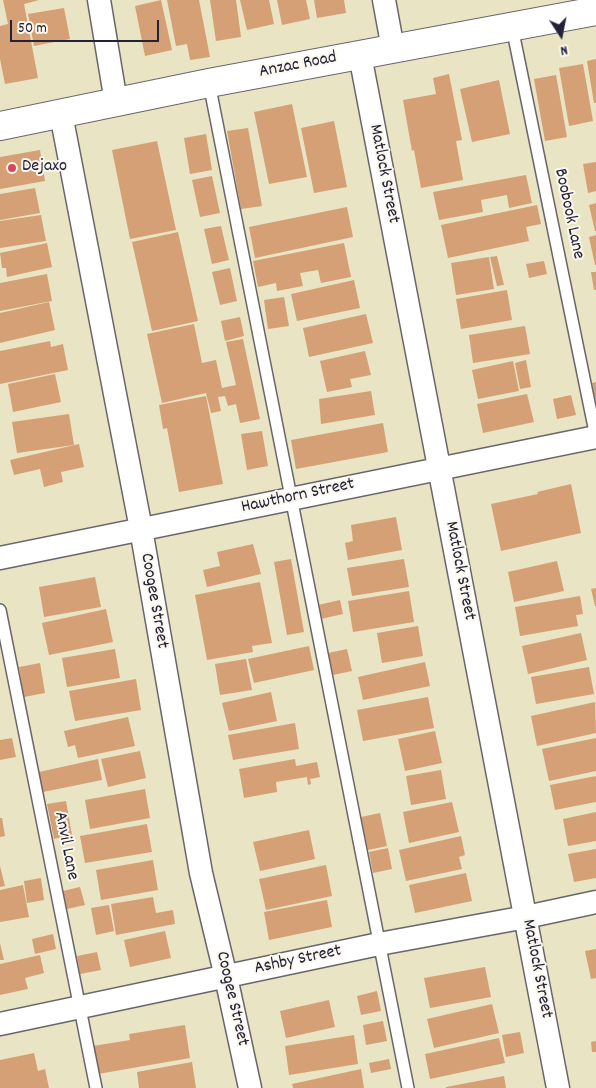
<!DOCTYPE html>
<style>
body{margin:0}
#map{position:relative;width:596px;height:1088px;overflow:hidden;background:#e9e4c4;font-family:Dekko,sans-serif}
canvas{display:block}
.north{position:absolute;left:536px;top:10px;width:50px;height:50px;-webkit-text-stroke:4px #fbf7ec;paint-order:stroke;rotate:169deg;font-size:14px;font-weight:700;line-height:20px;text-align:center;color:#22223b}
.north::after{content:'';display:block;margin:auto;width:18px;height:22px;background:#22223b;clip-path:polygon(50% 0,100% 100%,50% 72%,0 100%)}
.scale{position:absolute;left:10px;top:20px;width:149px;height:22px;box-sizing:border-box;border:2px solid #22223b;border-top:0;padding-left:6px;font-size:15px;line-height:18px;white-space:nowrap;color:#22223b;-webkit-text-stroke:4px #fbf7ec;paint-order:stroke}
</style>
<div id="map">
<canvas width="596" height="1088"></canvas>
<div class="north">N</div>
<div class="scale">50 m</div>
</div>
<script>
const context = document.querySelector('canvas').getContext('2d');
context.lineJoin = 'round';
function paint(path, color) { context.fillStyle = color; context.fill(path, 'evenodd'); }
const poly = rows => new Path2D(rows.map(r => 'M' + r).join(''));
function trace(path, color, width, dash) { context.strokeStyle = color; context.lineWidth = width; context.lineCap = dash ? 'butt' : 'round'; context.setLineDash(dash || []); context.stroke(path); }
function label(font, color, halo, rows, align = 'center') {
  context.font = font + ' Dekko,sans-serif'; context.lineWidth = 4; context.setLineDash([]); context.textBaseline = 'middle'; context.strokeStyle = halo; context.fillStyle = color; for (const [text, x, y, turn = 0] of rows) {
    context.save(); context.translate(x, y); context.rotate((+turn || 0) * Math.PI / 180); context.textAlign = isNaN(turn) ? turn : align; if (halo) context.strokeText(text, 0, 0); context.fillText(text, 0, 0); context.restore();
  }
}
paint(poly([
 [3,0,39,0,24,4,38,78,5,84,0,59,0,26,8,24],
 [161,0,172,50,145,56,135,6],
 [167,0,199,0,210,57,190,60,187,44,176,46],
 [210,0,236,0,241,37,216,41],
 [240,0,269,0,274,24,247,30],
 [277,0,306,0,310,19,282,25],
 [314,0,344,0,346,13,317,18],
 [64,8,70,39,34,46,28,14],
 [596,59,596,103,594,103,587,61],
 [583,64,593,121,569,126,559,68],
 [449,74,462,140,456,141,463,180,421,188,414,150,412,151,403,100,436,94,433,78],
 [556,75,567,137,545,141,534,79],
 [499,80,510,134,472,142,460,89],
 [292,104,307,177,269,184,254,112],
 [334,121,347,187,314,193,301,128],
 [248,128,262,206,241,209,227,131],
 [206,134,212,170,190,174,184,138],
 [157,141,176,230,130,239,112,150],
 [40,150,45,181,0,189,0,157],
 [596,162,596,191,588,193,583,164],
 [526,175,532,203,509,208,507,195,481,200,483,212,439,220,433,192],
 [212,176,220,213,200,217,192,180],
 [35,188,40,213,0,220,0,194],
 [596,203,596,231,595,231,589,205],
 [537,205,541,224,526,227,529,241,448,258,441,225],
 [347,207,353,237,255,258,249,227],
 [41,215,46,241,0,248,0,221],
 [221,226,229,260,212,264,204,229],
 [178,232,198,321,152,331,132,242],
 [596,235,596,265,595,265,589,237],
 [47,243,52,267,7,277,6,268,2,268,0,253],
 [344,243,351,277,321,283,318,270,300,273,303,286,277,291,276,283,258,287,253,261],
 [497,256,504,285,497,286,490,257],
 [489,257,494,289,456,295,451,263],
 [544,261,547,274,529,278,526,264],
 [230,268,237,301,220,305,212,272],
 [591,272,596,272,596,290,594,290],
 [47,274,52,301,0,311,0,283],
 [354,280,360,308,297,321,291,294],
 [507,290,512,320,461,329,456,299],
 [284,297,289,326,268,329,264,300],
 [49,302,55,330,0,343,0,313],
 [366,314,373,343,309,357,303,328],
 [240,317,244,336,225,341,221,321],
 [194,324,202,363,216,360,222,388,236,385,226,342,243,339,260,419,240,423,236,404,228,406,225,396,218,397,221,411,211,413,206,393,162,403,147,334],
 [525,326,530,354,473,363,469,335],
 [50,341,51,347,63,344,68,370,0,384,0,351],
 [365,351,371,375,350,379,352,387,327,392,320,361],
 [526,360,531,387,520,389,515,363],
 [513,361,519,391,478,399,472,370],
 [55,374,61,402,13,412,8,384],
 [596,382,596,399,595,399,592,383],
 [371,391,375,415,321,424,319,399],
 [527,394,534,422,483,433,477,404],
 [571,395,576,415,557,419,553,399],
 [206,396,223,484,179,492,167,428,163,429,159,405],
 [69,414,74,445,17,453,12,422],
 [383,423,388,452,296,469,291,440],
 [262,431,268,466,247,470,241,434],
 [79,444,84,467,61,472,63,482,44,487,40,469,14,475,10,460],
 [571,484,581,533,501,551,491,504,538,494,537,492],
 [396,517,402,550,348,560,345,543,353,541,351,525],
 [253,544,261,574,207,587,203,570,220,566,217,552],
 [291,559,304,632,287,635,274,562],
 [404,559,409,587,352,596,347,568],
 [557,561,564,591,514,602,508,572],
 [95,577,101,607,44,617,39,587],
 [260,582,272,643,252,646,253,652,207,660,195,595],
 [596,588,596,606,595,606,591,589],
 [409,591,414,622,353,632,348,601],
 [580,596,583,614,576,615,578,626,520,636,515,607],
 [340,600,343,614,321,619,318,605],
 [106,609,113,642,49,655,42,623],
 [418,626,423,656,382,663,377,633],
 [581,633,587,660,528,674,522,646],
 [309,646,314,670,254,683,248,659],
 [115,649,120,678,67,687,62,658],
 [347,649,352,671,333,675,328,653],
 [246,659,252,690,220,695,215,664],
 [425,662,430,686,363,700,358,677],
 [40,663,45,693,24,697,19,667],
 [589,667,594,694,536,704,531,677],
 [136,679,141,710,75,721,69,691],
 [271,692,277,721,229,731,222,703],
 [428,697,434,728,363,741,357,710],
 [595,702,596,733,537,746,531,716],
 [128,717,135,746,78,758,75,745,68,747,64,731],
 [295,723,299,749,233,760,228,735],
 [435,731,442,763,405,771,398,739],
 [12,738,16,757,0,760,0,740],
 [596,738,596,771,549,781,542,749],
 [140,751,146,778,108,787,101,759],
 [98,759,102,780,43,792,39,772],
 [295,759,296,766,317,762,320,777,310,779,311,784,308,785,307,777,276,782,277,792,244,798,239,769],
 [441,770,446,799,411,805,406,776],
 [596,776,596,802,555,810,550,785],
 [145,789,150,818,90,829,85,800],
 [66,801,72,835,54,839,47,804],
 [452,802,459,832,409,843,403,812],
 [596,812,596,841,568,846,563,819],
 [380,813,387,846,368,850,361,817],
 [0,818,2,818,5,836,0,837],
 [147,824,152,852,85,863,80,836],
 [309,830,315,859,260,871,253,842],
 [461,836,465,855,459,857,462,869,406,881,399,850],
 [388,848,392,869,373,873,369,852],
 [596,849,596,878,574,882,568,854],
 [153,860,158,890,101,900,96,870],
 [326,865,332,896,266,910,259,879],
 [0,866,5,886,0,887],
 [466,873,472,901,415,913,409,885],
 [41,878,44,900,27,903,24,881],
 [23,885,29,917,0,922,0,890],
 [80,887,85,905,67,909,63,891],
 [153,897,156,913,173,910,175,924,116,935,111,904],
 [327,900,332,927,269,940,264,912],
 [109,905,114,931,96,935,91,908],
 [165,931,171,958,130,967,124,940],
 [53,934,56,949,35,954,32,939],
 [0,943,4,960,0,960],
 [596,949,596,978,591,979,585,951],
 [97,952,101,970,80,974,77,956],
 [40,955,44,973,25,978,28,989,0,995,0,964],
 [485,967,491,997,430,1008,424,978],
 [377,991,381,1011,361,1015,357,996],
 [329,1000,335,1027,286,1038,280,1011],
 [492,1004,499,1033,434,1048,427,1019],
 [383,1021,387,1041,366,1045,363,1025],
 [185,1025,190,1058,98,1074,93,1046,130,1040,129,1034],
 [520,1032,524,1053,506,1057,502,1035],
 [354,1035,358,1064,289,1075,285,1046],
 [499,1038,505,1063,430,1079,425,1054],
 [596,1041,596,1052,592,1052,591,1042],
 [34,1053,38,1071,45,1069,49,1088,0,1088,0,1060],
 [389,1059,391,1069,371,1073,369,1063],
 [192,1062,196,1088,139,1088,137,1072],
 [361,1069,364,1088,293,1088,292,1084],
 [504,1076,506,1088,446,1088,446,1087]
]), '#d5a075');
const service = poly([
 [512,27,596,437],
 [209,83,408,1088],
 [0,610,96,1088]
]);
const minor = poly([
 [99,0,116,102],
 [384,0,393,49],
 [360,55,558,1088],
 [61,114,141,529,201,873,226,977,250,1088],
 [0,558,596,437],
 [0,1024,379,944,526,917,596,902]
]);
const secondary = poly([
 [0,126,209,83,596,11]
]);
trace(service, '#68666b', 14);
trace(minor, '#68666b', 25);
trace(secondary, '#68666b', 30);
trace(service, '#fff', 11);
trace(minor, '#fff', 22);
trace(secondary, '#fff', 28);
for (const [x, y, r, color] of [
 [12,168,5,"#d1495b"]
]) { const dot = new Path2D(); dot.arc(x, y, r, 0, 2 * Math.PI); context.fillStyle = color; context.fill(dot); trace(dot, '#fbf7ec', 2); }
label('18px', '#22223b', '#fbf7ec', [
 ["Anzac Road",298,66,-11],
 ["Matlock Street",383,174,79],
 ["Boobook Lane",568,214,78],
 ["Hawthorn Street",298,497,-12],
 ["Matlock Street",459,571,79],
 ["Coogee Street",153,601,80],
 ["Anvil Lane",65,846,79],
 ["Ashby Street",298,961,-12],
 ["Matlock Street",536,969,79],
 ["Coogee Street",231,999,77]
]);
label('18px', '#22223b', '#fbf7ec', [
 ["Dejaxo",22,168]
], 'left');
</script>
